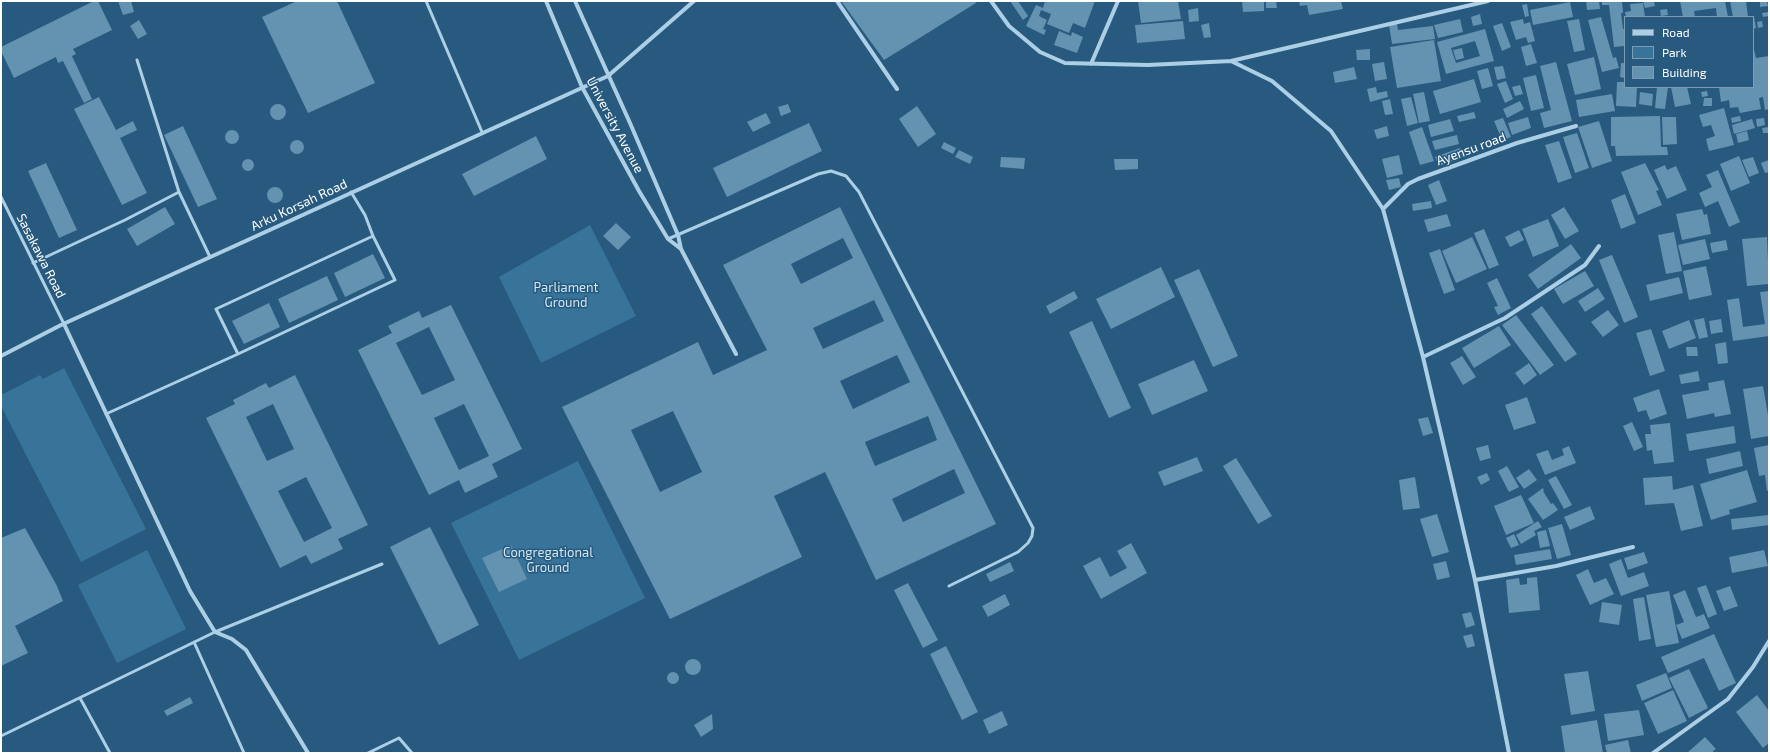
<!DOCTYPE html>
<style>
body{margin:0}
#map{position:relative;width:1770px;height:754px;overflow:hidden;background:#275a7e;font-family:"Exo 2",sans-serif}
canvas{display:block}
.frame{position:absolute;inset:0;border:2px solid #fff;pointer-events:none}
.legend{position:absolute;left:1624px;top:16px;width:130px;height:72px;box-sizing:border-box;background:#275a7e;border:1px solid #7d9cb2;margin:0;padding:5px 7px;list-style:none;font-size:12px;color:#fff}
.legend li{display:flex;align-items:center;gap:8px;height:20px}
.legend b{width:20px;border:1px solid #7d9cb2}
</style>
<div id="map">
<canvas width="1770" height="754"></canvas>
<div class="frame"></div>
<ul class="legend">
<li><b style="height:5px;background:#adcfe5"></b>Road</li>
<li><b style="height:11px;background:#38739a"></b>Park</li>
<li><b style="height:11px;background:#6492b1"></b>Building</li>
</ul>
</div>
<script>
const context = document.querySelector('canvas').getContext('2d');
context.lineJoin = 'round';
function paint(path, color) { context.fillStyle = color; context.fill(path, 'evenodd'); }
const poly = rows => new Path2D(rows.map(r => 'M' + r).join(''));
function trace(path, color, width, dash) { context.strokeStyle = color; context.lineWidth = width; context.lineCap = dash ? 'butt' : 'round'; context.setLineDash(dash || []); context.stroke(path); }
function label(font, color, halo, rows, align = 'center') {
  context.font = font + ' "Exo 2",sans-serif'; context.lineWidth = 3; context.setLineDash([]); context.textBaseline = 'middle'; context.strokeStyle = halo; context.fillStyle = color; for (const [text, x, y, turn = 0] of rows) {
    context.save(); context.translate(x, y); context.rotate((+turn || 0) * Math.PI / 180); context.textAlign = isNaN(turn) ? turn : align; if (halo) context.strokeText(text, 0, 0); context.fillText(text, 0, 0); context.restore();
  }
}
paint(poly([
 [590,225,636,316,541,363,499,277],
 [64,368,146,529,81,562,1,406,1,395,40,375,43,379],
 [578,461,645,598,519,660,451,523],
 [147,550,186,629,117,663,78,585]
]), '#38739a');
paint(poly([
 [94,1,98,1,112,30,73,49,76,54,72,56,92,99,84,103,63,61,58,63,56,57,14,78,1,51,1,47],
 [118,1,131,1,134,12,123,15],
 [297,1,337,1,375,83,308,113,262,17],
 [841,1,975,1,976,3,884,60],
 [1010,1,1018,1,1028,16,1023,20],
 [1045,1,1095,1,1085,28,1073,23,1069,33,1047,24,1051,14,1041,10,1039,16,1047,20,1043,29,1046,30,1044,35,1026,26,1036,5,1043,8],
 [1138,1,1178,1,1181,19,1141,23],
 [1242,1,1264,1,1264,11,1243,12],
 [1266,1,1276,1,1277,8,1266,8],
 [1299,1,1341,1,1343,9,1309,15,1307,5,1300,6],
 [1586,1,1599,1,1600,9,1587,10],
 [1602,1,1622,1,1623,13,1621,13,1623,29,1625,29,1625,46,1614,47,1609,5,1602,5],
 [1643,1,1654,1,1655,6,1645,8],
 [1680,1,1725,1,1728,17,1717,17,1716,8,1694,11,1695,17,1683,17],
 [1730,1,1746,1,1748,17,1733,17],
 [1767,1,1768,6,1760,7,1760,2],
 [1570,2,1573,17,1533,25,1530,10],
 [1643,3,1645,17,1626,17,1625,12,1631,11,1630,4],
 [1527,4,1529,16,1525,17,1522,5],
 [1198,8,1199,21,1189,22,1188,10],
 [1667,9,1668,15,1661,16,1660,10],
 [1769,12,1769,16,1763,17,1762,13],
 [1480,14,1482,24,1473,26,1471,17],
 [1601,17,1613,58,1616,57,1619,68,1602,72,1588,20],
 [1753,17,1754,17,1756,28,1753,29],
 [1460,19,1463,32,1438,38,1434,25],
 [1523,19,1524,24,1530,22,1535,41,1528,43,1526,37,1516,40,1510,22],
 [1579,19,1585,50,1574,52,1567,21],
 [139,20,147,34,138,39,130,26],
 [1183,21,1185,39,1137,43,1135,25],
 [1762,21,1763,27,1758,28,1757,22],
 [1209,23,1211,37,1204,38,1201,25],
 [1502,23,1511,47,1502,51,1493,26],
 [1397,24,1398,30,1433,26,1435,39,1392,44,1389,25],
 [1485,29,1494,61,1446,74,1437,42],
 [1475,41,1480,56,1456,63,1451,48],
 [1059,31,1071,36,1072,32,1083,37,1077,53,1054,45],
 [1434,40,1441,81,1397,88,1390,47],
 [1531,44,1537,63,1526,66,1521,47],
 [1753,45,1756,58,1769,56,1769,109,1765,110,1763,97,1759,98,1761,109,1740,113,1738,107,1730,108,1729,100,1721,102,1719,87,1753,87],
 [1462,48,1464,58,1456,60,1453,50],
 [1370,49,1370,60,1357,60,1356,50],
 [1594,57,1601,89,1575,95,1567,64],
 [1384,62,1387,79,1375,81,1372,64],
 [1556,62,1572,121,1544,128,1540,113,1551,110,1540,66],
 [1621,63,1625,63,1625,78,1620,77],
 [1503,66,1506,78,1497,80,1494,67],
 [1354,67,1357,79,1335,83,1333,72],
 [1488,68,1493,86,1482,89,1477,71],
 [1536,75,1544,108,1531,111,1523,78],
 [1474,79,1481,102,1440,114,1433,91],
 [1506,81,1513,99,1505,103,1497,84],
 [1617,82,1625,82,1625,87,1637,87,1636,107,1616,106],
 [1520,85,1523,94,1515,96,1512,87],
 [1376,87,1377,93,1387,91,1388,97,1370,102,1367,89],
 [1657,87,1668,87,1665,109,1655,108],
 [1671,87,1687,87,1691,104,1675,107],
 [1707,91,1708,96,1702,97,1701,92],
 [1424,92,1430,121,1419,123,1413,94],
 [1640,92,1653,94,1652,106,1639,104],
 [1612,94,1615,111,1579,117,1576,100],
 [99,97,116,130,133,121,137,130,120,138,147,193,122,205,74,109],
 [1411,97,1418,123,1407,126,1401,99],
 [1704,98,1712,98,1712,106,1703,106],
 [1390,99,1393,114,1385,115,1382,101],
 [1520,101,1524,109,1507,118,1503,109],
 [788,104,791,112,781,116,778,107],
 '270 112a8 8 0 1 1 16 0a8 8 0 1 1-16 0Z',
 [917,106,936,134,918,147,899,119],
 [1724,108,1734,145,1709,151,1706,139,1715,136,1711,125,1703,127,1699,115],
 [1474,112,1476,118,1459,122,1457,116],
 [766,113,771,123,753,132,747,122],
 [1660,116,1661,147,1667,147,1668,155,1616,156,1615,146,1611,146,1611,117],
 [1740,116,1741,121,1732,123,1731,118],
 [1528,117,1531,128,1512,135,1508,123],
 [1662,117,1676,117,1677,144,1663,145],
 [1503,118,1511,137,1502,140,1494,121],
 [1764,118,1765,125,1757,127,1756,119],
 [1450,119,1454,131,1431,137,1428,125],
 [1752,119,1755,128,1734,134,1732,125],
 [1599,121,1612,161,1592,168,1578,127],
 [809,123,822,151,727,197,713,168],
 [183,126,217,199,198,207,164,135],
 [1387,126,1389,136,1377,139,1374,130],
 [1422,127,1434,161,1420,165,1409,132],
 [1769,127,1769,133,1763,133,1762,128],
 '225 137a7 7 0 1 1 14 0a7 7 0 1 1-14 0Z',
 [1747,131,1749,140,1738,143,1736,134],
 [1577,133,1589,168,1575,173,1563,137],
 [1457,135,1459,144,1435,150,1432,141],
 [536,136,547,159,474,196,462,174],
 '290 147a7 7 0 1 1 14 0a7 7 0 1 1-14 0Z',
 [1559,141,1572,178,1558,183,1545,145],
 [944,142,956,148,953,154,941,148],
 [1460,148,1463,157,1439,166,1435,157],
 [959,150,973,157,970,164,955,157],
 [1399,155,1403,174,1387,178,1382,159],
 [1739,156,1750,183,1731,191,1720,164],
 [1001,157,1025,158,1024,169,1000,167],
 [1753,157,1759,173,1749,177,1742,160],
 '242 165a6 6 0 1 1 12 0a6 6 0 1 1-12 0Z',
 [1114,159,1138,159,1138,169,1115,170],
 [1769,160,1769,172,1765,173,1761,163],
 [46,163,77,230,59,238,28,171],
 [1645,163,1659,190,1656,191,1662,205,1638,215,1621,172],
 [1665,165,1667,170,1676,166,1687,190,1667,199,1654,170],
 [1718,170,1740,222,1729,227,1718,201,1705,207,1699,193,1712,187,1706,175],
 [1399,178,1401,187,1389,190,1386,180],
 [1439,180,1447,201,1436,205,1428,185],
 '267 195a8 8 0 1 1 16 0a8 8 0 1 1-16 0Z',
 [1625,194,1636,223,1621,229,1611,200],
 [1431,201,1432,208,1413,211,1412,204],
 [165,207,175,224,137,246,127,229],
 [840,207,996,524,876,580,825,472,774,496,802,557,670,619,562,407,698,342,713,375,767,350,723,265],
 [843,238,853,258,801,284,791,264],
 [874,300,884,321,823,349,813,328],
 [897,355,910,382,853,409,840,381],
 [673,411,702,472,660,492,631,430],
 [928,416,937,440,875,466,865,442],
 [954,469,965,493,903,522,892,499],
 [1564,207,1579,231,1565,239,1551,215],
 [1702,209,1704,215,1707,214,1711,234,1682,240,1676,214],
 [1447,214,1451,226,1428,232,1424,220],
 [1548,219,1559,246,1533,257,1522,229],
 [616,223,631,237,618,250,603,236],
 [1484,229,1499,265,1489,269,1474,233],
 [1519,230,1524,240,1510,247,1505,237],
 [1674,232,1682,271,1666,274,1658,235],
 [1472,237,1487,269,1456,283,1442,251],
 [1767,237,1769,284,1747,286,1742,239],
 [1705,239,1710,259,1683,265,1678,245],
 [1726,240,1728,250,1712,253,1710,243],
 [1571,244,1581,258,1538,289,1528,275],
 [1440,249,1455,290,1444,294,1429,253],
 [373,254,385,278,345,297,334,273],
 [1612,255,1638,317,1624,323,1599,260],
 [1706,266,1712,295,1689,300,1683,271],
 [1161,267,1175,297,1111,329,1096,299],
 [1199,269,1238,356,1213,367,1174,280],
 [1585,271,1594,286,1563,304,1554,289],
 [327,276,338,300,289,323,278,299],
 [1679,277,1683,293,1650,301,1646,285],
 [1497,278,1511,308,1498,315,1494,307,1498,306,1487,283],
 [1598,288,1605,299,1585,312,1578,301],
 [1074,291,1078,298,1050,314,1046,306],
 [1769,291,1769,336,1733,341,1727,300,1739,298,1743,327,1765,324,1760,292],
 [269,303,280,327,244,344,232,321],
 [451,305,522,449,492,464,498,477,465,493,459,480,429,495,358,350,392,333,388,326,419,311,422,318],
 [429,327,455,380,422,395,396,343],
 [464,404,489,456,459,470,434,418],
 [1542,306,1577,354,1565,362,1531,314],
 [1608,310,1619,325,1603,337,1591,322],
 [1516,315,1554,365,1540,375,1502,325],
 [1704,318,1708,337,1699,339,1694,320],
 [1721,319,1723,332,1711,334,1709,321],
 [1689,320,1696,338,1669,349,1662,331],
 [1092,321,1131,408,1109,418,1069,332],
 [1499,326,1511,345,1474,368,1462,348],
 [1651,329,1665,371,1650,376,1636,333],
 [1726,342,1728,363,1718,364,1715,344],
 [1686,347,1697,347,1698,356,1687,356],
 [1462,356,1476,377,1463,385,1450,363],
 [1194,360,1208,391,1152,415,1138,384],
 [1529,363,1537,375,1524,385,1515,373],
 [1698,371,1700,381,1681,384,1679,375],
 [295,375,368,525,338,539,343,549,311,564,306,555,280,568,206,418,235,404,233,400,266,383,269,388],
 [273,404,294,449,267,461,246,417],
 [306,477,332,528,304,542,278,491],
 [1724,380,1731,414,1715,417,1714,413,1687,419,1682,395,1709,390,1708,383],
 [1763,386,1769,421,1769,436,1751,439,1743,389],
 [1659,389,1667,414,1650,420,1646,410,1638,412,1633,398],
 [1527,397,1536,423,1514,430,1505,405],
 [1428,417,1433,433,1423,436,1418,419],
 [1632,422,1643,447,1634,451,1623,426],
 [1670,423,1674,462,1654,464,1652,450,1647,451,1645,434,1651,434,1650,425],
 [1734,426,1736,443,1689,451,1686,434],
 [1488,445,1491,458,1480,461,1476,448],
 [1769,445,1769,490,1767,491,1765,475,1759,476,1754,448],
 [1569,446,1576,463,1545,475,1536,454,1548,450,1552,460,1564,455,1562,449],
 [1740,451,1743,466,1709,474,1706,459],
 [1197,457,1203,471,1164,486,1158,472],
 [1236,458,1272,516,1258,524,1223,466],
 [1507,466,1519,487,1509,492,1498,471],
 [1529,469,1537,480,1524,489,1516,478],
 [1747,470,1757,502,1729,510,1730,514,1711,520,1700,484],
 [1487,473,1490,480,1481,485,1477,477],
 [1556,476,1572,505,1564,509,1548,480],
 [1672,476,1673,490,1693,485,1703,526,1681,531,1674,503,1645,505,1643,478],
 [1415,477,1420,508,1403,510,1399,480],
 [1543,488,1544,491,1543,491,1551,504,1553,503,1558,510,1543,520,1528,499],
 [1521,495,1534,523,1506,535,1494,506],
 [1590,506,1595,519,1570,530,1564,517],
 [1437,514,1449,552,1432,557,1420,519],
 [1769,515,1769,525,1732,530,1731,519],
 [1538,521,1542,527,1534,531,1536,535,1521,544,1516,535],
 [1562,524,1571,555,1557,559,1548,528],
 [430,527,479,625,439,645,390,547],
 [25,528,57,586,63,601,15,626,28,653,1,666,1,538],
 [1546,530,1550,546,1540,548,1537,532],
 [1514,534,1519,545,1511,548,1506,538],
 [1131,543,1147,573,1101,599,1083,566,1100,557,1110,577,1127,568,1117,551],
 [511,545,527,579,499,592,482,558],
 [1550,549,1552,559,1516,565,1514,555],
 [1764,550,1768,566,1732,573,1729,557],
 [1644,552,1648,563,1628,570,1624,558],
 [1621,559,1628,578,1644,572,1649,586,1621,596,1609,564],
 [1446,561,1450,577,1437,580,1433,564],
 [1010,562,1014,571,990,582,986,574],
 [1588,569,1594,583,1606,578,1614,594,1590,605,1576,575],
 [1537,577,1540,610,1509,613,1506,580,1519,578,1520,585,1527,584,1527,578],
 [908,583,938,640,923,648,894,590],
 [1706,585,1717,614,1708,618,1697,588],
 [1730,586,1738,606,1724,611,1716,591],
 [1685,590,1696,617,1704,614,1710,628,1682,639,1676,625,1684,622,1673,595],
 [1669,591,1679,643,1656,647,1646,595],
 [1005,594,1010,605,988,617,982,606],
 [1644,597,1651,639,1639,641,1633,599],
 [1602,602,1622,605,1619,625,1599,622],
 [1471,612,1475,625,1466,628,1462,614],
 [1472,634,1475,646,1467,648,1463,636],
 [1714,634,1736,683,1719,691,1704,658,1668,673,1661,657],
 [946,646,978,712,962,720,930,654],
 '685 667a8 8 0 1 1 16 0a8 8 0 1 1-16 0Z',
 [1689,669,1708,708,1689,718,1669,678],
 [1588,671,1595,711,1571,715,1564,674],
 '667 678a6 6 0 1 1 12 0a6 6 0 1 1-12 0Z',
 [1666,673,1672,688,1642,701,1636,685],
 [1673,690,1687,721,1658,734,1644,703],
 [1757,695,1769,711,1769,743,1763,748,1736,712],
 [190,697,193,703,167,716,164,711],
 [1639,710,1644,735,1608,741,1604,714],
 [1002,711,1008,725,989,734,983,720],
 [712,714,713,729,701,737,694,725],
 [1597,720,1603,753,1565,753,1561,726],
 [1705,737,1716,749,1713,751,1714,753,1687,753],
 [1628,740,1631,753,1607,753,1605,745]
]), '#6492b1');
trace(poly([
 [426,1,482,132],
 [179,192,210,257],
 [1,197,64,324],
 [668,239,818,174,831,171,846,176,859,192,1033,528,1032,536,1028,543,1018,552,949,586],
 [33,263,125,220,179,192,137,60],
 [238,354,395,280,373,236],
 [106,414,238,354,216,309,373,236,365,215,351,192],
 [194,642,244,753],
 [80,698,110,753],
 [1,736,215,632,382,564],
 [368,753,399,738,412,753]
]), '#adcfe5', 3);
trace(poly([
 [546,1,582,87,639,191,668,239,681,249],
 [575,1,630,123,678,235,681,249,736,354],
 [837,1,897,89],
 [991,1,1009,26,1040,52,1065,63,1148,65,1231,61,1272,81,1331,131,1383,209,1423,357,1475,580,1509,753],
 [1231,61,1488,1],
 [1091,64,1118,1],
 [1383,209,1408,184,1418,179,1517,143,1576,126],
 [64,324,190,591,215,632,232,639,246,650,308,753],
 [1,356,61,325,608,76,694,1],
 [1423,357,1505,318,1585,265,1599,246],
 [1475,580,1556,566,1633,547],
 [1653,753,1728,699,1753,667,1769,641]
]), '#adcfe5', 4);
label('13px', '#fff', '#275a7e', [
 ["University Avenue",615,125,62],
 ["Ayensu road",1471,149,-20],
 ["Arku Korsah Road",299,205,-25],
 ["Sasakawa Road",41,256,63]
]);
label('13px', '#d0e6f4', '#275a7e', [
 ["Parliament",566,288],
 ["Ground",566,303],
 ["Congregational",548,553],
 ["Ground",548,568]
]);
</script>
